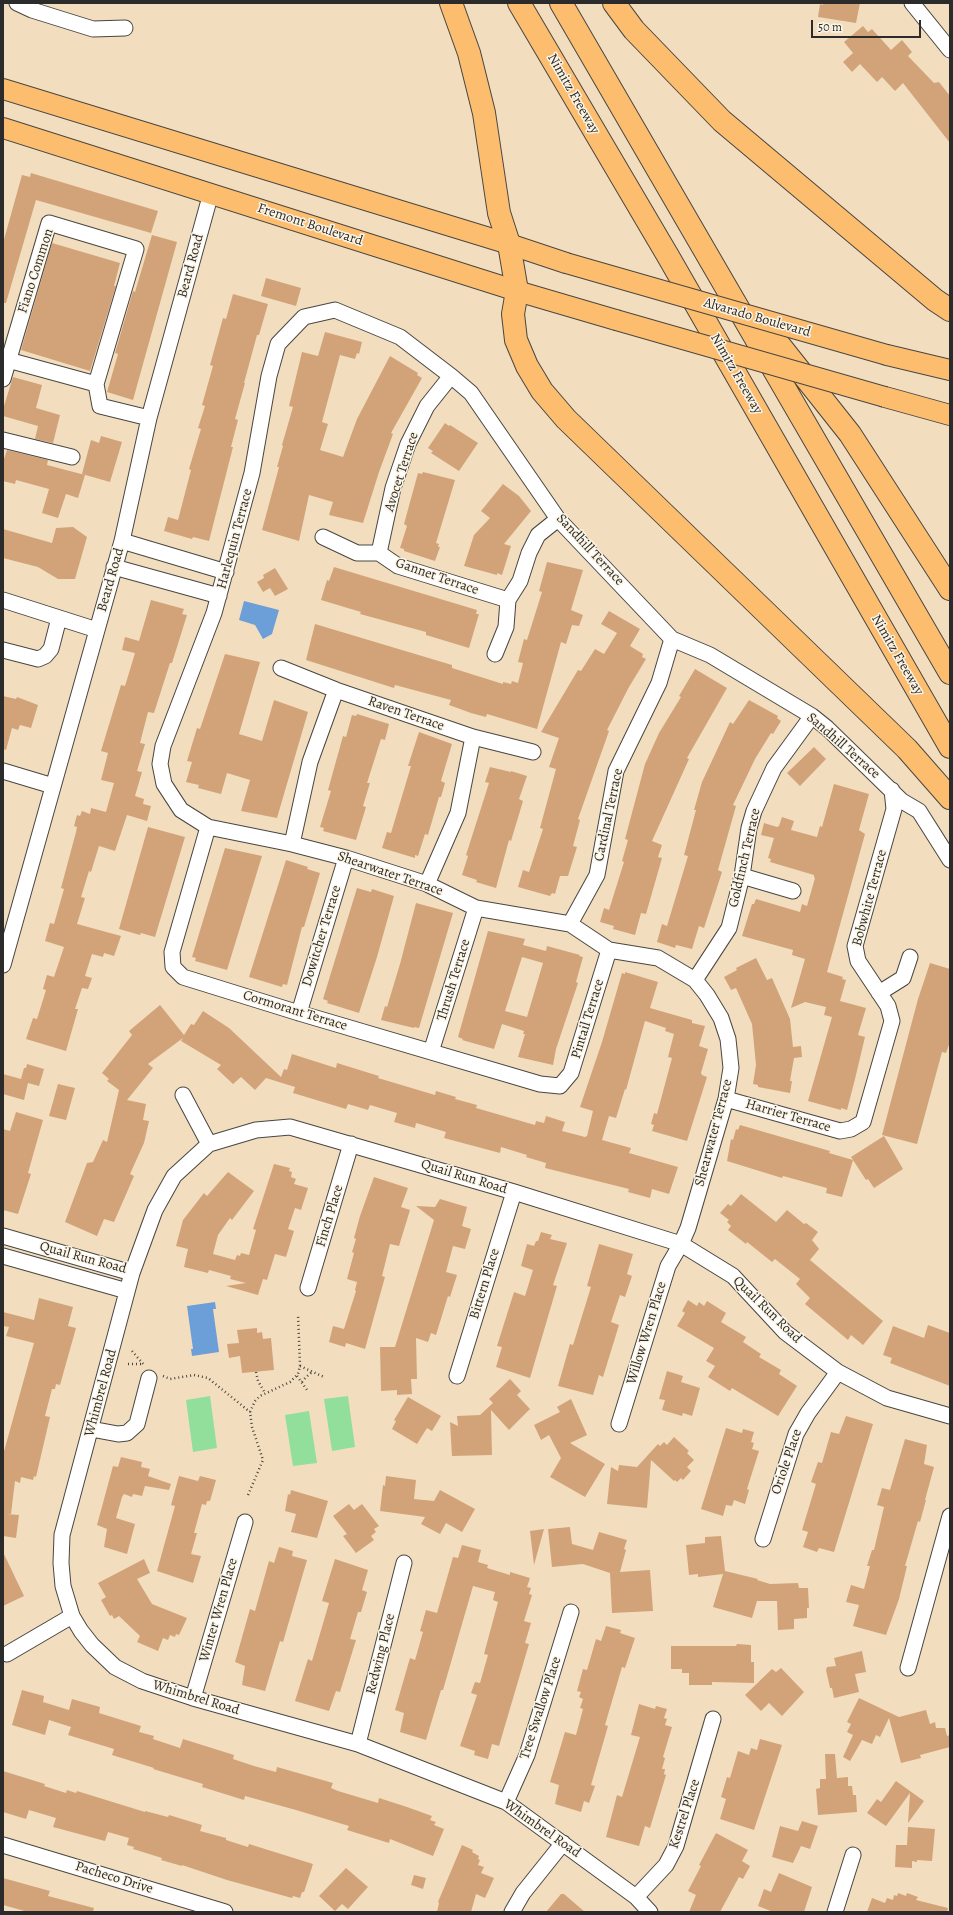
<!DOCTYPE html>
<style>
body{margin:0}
#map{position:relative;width:953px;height:1915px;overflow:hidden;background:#f2debe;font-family:Alegreya,serif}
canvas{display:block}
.frame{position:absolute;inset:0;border:4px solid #2b2b2b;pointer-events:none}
.scale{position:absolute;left:811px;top:20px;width:110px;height:18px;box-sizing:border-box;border:2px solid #2b2b2b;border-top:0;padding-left:5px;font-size:12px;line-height:14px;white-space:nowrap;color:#2b2b2b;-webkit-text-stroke:3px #fcf5e5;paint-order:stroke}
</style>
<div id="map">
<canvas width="953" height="1915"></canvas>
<div class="frame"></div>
<div class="scale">50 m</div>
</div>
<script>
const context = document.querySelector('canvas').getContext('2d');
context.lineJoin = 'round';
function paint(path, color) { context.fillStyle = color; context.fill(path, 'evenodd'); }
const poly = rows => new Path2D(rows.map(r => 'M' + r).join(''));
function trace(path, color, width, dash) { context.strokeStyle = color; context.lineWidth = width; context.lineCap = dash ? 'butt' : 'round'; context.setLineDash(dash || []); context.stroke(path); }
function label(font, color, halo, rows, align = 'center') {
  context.font = font + ' Alegreya,serif'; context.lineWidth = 3; context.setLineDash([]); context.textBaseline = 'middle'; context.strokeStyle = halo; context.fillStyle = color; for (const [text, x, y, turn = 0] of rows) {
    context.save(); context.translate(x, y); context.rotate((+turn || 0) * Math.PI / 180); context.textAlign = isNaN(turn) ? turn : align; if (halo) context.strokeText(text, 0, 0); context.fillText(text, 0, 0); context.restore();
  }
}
paint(poly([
 [210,1396,217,1448,193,1452,186,1400],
 [348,1396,355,1447,332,1451,324,1399],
 [309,1411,317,1463,293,1466,285,1415]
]), '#92df9c');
paint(poly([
 [244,601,279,610,272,634,263,639,255,625,239,620],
 [215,1302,216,1309,213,1309,219,1352,192,1356,191,1349,193,1349,187,1306]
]), '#6c9fd7');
paint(poly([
 [823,3,860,3,856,23,818,17,820,4,823,5],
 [863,26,868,32,872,29,891,50,902,40,912,52,908,56,934,83,939,82,950,96,950,143,903,83,895,91,882,77,877,82,860,64,852,72,843,62,853,53,844,42],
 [31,173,158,211,151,233,36,200,6,303,3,303,3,243,22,175,30,177],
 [152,235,177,242,133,400,107,392,118,354,115,353,133,291,135,292],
 [52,243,120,263,114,286,116,286,90,371,21,350],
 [266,278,301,288,296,306,261,296],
 [233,294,268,304,259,335,257,335,244,383,245,383,235,419,238,420,231,447,233,447,209,541,193,537,192,539,164,531,168,517,178,520,191,470,189,469,201,429,198,428,205,406,202,405,213,366,210,365,223,318,226,319],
 [325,332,362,342,359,354,357,353,355,359,340,355,322,422,328,424,320,450,343,457,357,419,390,356,418,373,417,375,422,378,391,433,393,434,379,472,363,523,329,515,333,502,309,495,299,541,262,530,279,467,277,467,283,446,282,445,293,407,289,406,302,352,318,356],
 [13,377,42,385,36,408,60,415,53,443,35,439,38,426,3,416,3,409],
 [445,423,449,426,450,425,478,443,459,471,431,453,433,451,428,448],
 [101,436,122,442,110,482,82,474,91,440,99,443],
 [7,450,48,460,47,465,85,475,78,498,66,494,58,518,42,513,49,489,16,480,15,484,3,481,3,462],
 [423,472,455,480,436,543,439,544,438,547,440,547,435,561,404,551,404,549,400,548,407,526,404,524,418,473,422,474],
 [503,484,519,496,531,511,504,544,511,546,502,575,497,573,497,575,464,566,474,535,490,518,481,511],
 [73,527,87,537,75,579,58,579,38,567,3,558,3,529,52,543,56,528],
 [547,562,583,570,571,610,583,615,579,626,572,625,566,644,561,642,537,729,487,714,486,717,471,713,449,705,451,700,395,685,394,688,306,660,315,624,452,665,452,668,503,684,503,682,511,684,512,681,518,683,523,663,518,662,524,639,527,640,542,592,539,591],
 [334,567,477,610,476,614,479,614,469,648,426,635,426,632,360,614,361,612,321,600,327,580,329,581],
 [275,568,288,589,275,596,270,588,263,592,257,582,264,578,263,575],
 [151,600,184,609,182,614,187,615,172,663,170,663,154,713,148,712,140,743,145,744,137,771,142,772,135,796,144,799,143,804,151,806,147,821,127,815,115,851,99,846,91,872,89,871,81,897,85,898,77,924,121,936,114,956,104,953,103,957,92,954,85,976,92,978,88,989,82,988,75,1009,78,1009,66,1051,26,1039,33,1018,37,1019,46,990,43,989,47,975,54,977,64,947,45,941,50,923,54,924,64,889,61,888,76,832,77,827,74,826,77,815,80,816,82,811,90,814,91,808,106,812,114,783,101,780,108,753,101,751,121,685,125,686,135,653,122,650,125,637,139,641],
 [609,611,640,629,630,646,643,654,642,657,646,659,629,687,607,730,609,731,578,819,580,820,573,846,577,847,568,876,560,876,555,894,552,893,550,896,518,887,523,870,529,872,543,829,540,828,556,769,549,767,559,738,541,732,578,670,581,671,595,649,604,654,617,633,601,624],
 [225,654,260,662,239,734,262,741,274,700,308,712,277,818,241,811,250,780,227,773,221,794,198,788,199,785,186,782,192,762,187,761,197,728,200,729],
 [695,669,727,688,687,758,689,759,652,841,662,845,658,857,662,858,646,914,641,913,635,935,613,929,614,926,600,922,604,908,609,910,624,862,622,861,628,840,625,839,645,764,659,733,681,697,679,696],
 [3,696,16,699,17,697,38,705,31,728,20,725,18,730,12,728,6,750,3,749],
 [749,700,778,716,777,718,781,721,773,734,771,733,755,759,733,805,736,806,718,870,722,872,704,928,699,926,692,949,676,945,675,948,657,942,662,924,667,926,688,856,684,855,696,810,694,810,702,782,730,722,733,724],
 [357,714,389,724,385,740,381,739,367,783,370,783,363,806,366,807,356,840,323,831,324,828,320,827,331,791,328,790,343,736,346,737,352,715,356,716],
 [419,732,452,744,441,781,445,783,441,797,439,797,428,835,425,834,418,856,415,855,415,858,382,848,387,832,391,833,411,766,408,766],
 [814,747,826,759,800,786,787,773],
 [490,767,511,772,511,771,527,776,519,799,523,801,511,841,509,840,496,888,476,882,477,880,462,875,468,856,466,855,489,783,485,782],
 [834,784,869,794,859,830,865,834,827,972,843,977,842,979,846,980,840,1001,866,1008,858,1035,865,1037,855,1079,847,1110,841,1108,841,1110,808,1101,832,1017,824,1015,826,1007,805,1002,791,1008,805,959,792,955,793,950,742,936,752,904,754,904,756,899,800,912,802,904,807,906,815,878,814,877,814,875,770,862,771,859,768,858,774,838,761,835,764,823,777,827,779,826,782,817,794,821,791,830,817,837,820,826,822,827],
 [148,827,185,837,155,937,141,933,140,935,119,929],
 [225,848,262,856,227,970,195,961,196,958,192,957],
 [286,860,308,867,307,869,320,873,304,927,302,927,287,985,283,984,282,987,249,977],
 [357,888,371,892,372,889,394,896,377,957,359,1013,327,1003,328,1001,323,999],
 [416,903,453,913,419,1028,414,1027,414,1028,381,1020,385,1006,387,1007,400,964],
 [488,931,525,939,523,945,546,951,547,946,580,955,579,956,583,957,576,982,578,983,556,1049,553,1065,518,1057,525,1034,523,1034,524,1031,502,1024,494,1049,462,1040,463,1039,458,1037],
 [522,957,543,963,527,1017,505,1011],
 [756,958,767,980,772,978,790,1019,793,1047,801,1046,802,1057,794,1058,790,1081,792,1081,790,1093,758,1087,758,1085,753,1084,756,1065,752,1024,736,988,731,990,724,977,737,970,736,968],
 [930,963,950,969,950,1042,946,1053,942,1052,917,1144,882,1135,918,999],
 [625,972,658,982,650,1008,692,1020,692,1023,705,1026,699,1046,708,1049,701,1073,702,1075,707,1077,687,1141,652,1131,654,1125,651,1124,654,1113,657,1114,672,1058,668,1057,674,1034,665,1031,666,1028,645,1021,626,1090,625,1089,616,1118,609,1116,602,1140,631,1148,629,1153,678,1167,669,1194,652,1189,650,1198,628,1192,629,1189,545,1168,546,1163,526,1157,527,1155,501,1147,500,1153,444,1138,446,1132,416,1123,415,1128,394,1122,397,1113,370,1105,368,1110,348,1104,346,1109,293,1093,295,1087,266,1078,255,1090,241,1077,233,1084,217,1069,221,1065,181,1041,183,1038,148,1064,153,1068,127,1100,146,1104,143,1120,149,1121,144,1143,130,1174,134,1176,114,1222,104,1219,97,1236,65,1222,87,1163,93,1162,103,1140,107,1142,119,1090,107,1081,109,1079,102,1073,132,1035,129,1031,160,1005,184,1035,191,1024,194,1025,203,1011,229,1028,281,1077,284,1069,287,1070,292,1054,336,1068,337,1063,379,1076,378,1078,435,1095,436,1091,456,1097,455,1099,477,1105,476,1108,535,1125,536,1121,544,1123,546,1116,565,1122,562,1131,585,1137,587,1136,593,1111,580,1107,602,1042,622,973,625,974],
 [27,1064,44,1069,39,1086,28,1083,24,1100,3,1094,3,1074,21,1079,24,1068,26,1068],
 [58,1084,75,1088,66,1120,49,1116],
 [16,1112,43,1120,28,1173,31,1174,18,1214,3,1210,3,1129,10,1131],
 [740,1125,830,1151,829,1153,853,1160,851,1157,884,1136,903,1169,874,1188,868,1179,866,1180,853,1160,842,1197,826,1193,827,1188,783,1176,782,1178,727,1161,731,1139,733,1140,736,1129,738,1130],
 [274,1164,290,1168,289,1171,292,1172,291,1177,296,1179,294,1184,308,1188,301,1210,295,1208,288,1229,294,1231,286,1257,275,1254,267,1280,263,1279,258,1295,226,1286,246,1283,230,1279,231,1276,209,1270,208,1273,184,1267,188,1249,176,1246,183,1220,204,1193,207,1196,228,1172,254,1191,232,1220,230,1218,218,1235,213,1254,235,1260,237,1255,240,1256,241,1253,249,1255,256,1230,253,1229],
 [374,1177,408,1188,401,1207,410,1210,399,1246,390,1244,382,1276,385,1277,365,1349,346,1343,345,1347,329,1342,333,1326,344,1329,356,1291,355,1290,357,1282,347,1279,354,1253,352,1252,356,1239,354,1238,360,1216],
 [741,1194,776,1222,787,1210,804,1224,806,1223,818,1232,812,1240,819,1249,810,1260,883,1321,863,1345,851,1335,848,1340,805,1304,810,1298,796,1284,800,1279,775,1259,772,1262,747,1242,746,1244,728,1230,731,1226,727,1222,729,1220,720,1213,728,1204,731,1206],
 [440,1199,467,1207,462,1226,471,1229,465,1249,453,1246,446,1272,457,1275,450,1297,448,1296,436,1335,431,1333,428,1342,416,1338,417,1379,411,1379,412,1394,397,1395,397,1390,381,1391,380,1347,395,1347,434,1220,416,1206,435,1207],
 [541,1232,552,1235,550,1239,567,1243,553,1285,557,1286,530,1378,496,1367,502,1347,497,1346,514,1292,525,1296,533,1270,521,1266,527,1244,534,1246,536,1241,538,1241],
 [599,1244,633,1254,627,1274,632,1276,625,1297,620,1295,611,1322,619,1325,603,1377,599,1375,593,1395,558,1386,570,1344,573,1345,591,1287,587,1286],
 [39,1298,73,1307,68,1326,76,1328,60,1385,56,1384,55,1389,52,1389,45,1416,50,1417,36,1477,34,1476,33,1480,21,1477,20,1483,15,1481,11,1514,6,1514,19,1515,16,1538,3,1536,3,1455,34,1343,6,1336,9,1327,3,1326,3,1312,34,1320],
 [688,1300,697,1306,699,1302,704,1306,707,1301,726,1313,721,1322,746,1337,743,1342,761,1354,759,1357,781,1370,779,1374,797,1386,778,1416,732,1388,730,1391,708,1377,715,1366,706,1361,714,1348,677,1326,685,1313,682,1311],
 [928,1325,950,1333,950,1386,890,1363,892,1358,883,1355,893,1326,924,1338],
 [257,1328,257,1333,262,1332,263,1339,271,1338,274,1370,242,1373,240,1356,229,1358,227,1344,239,1343,237,1330],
 [667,1371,683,1376,681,1382,700,1388,692,1416,683,1413,682,1416,662,1410,665,1400,659,1399],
 [510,1379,521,1391,517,1395,530,1409,509,1430,491,1410,492,1455,452,1456,450,1422,458,1426,457,1416,480,1415,493,1403,489,1399],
 [408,1397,441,1416,432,1431,427,1428,417,1444,392,1429,396,1421,394,1420],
 [571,1399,587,1435,570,1443,605,1464,585,1497,550,1477,561,1458,549,1435,541,1440,534,1425,560,1412,557,1407],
 [846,1416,873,1424,834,1552,819,1548,817,1552,803,1547,808,1532,802,1530,816,1484,811,1482,818,1462,822,1463,831,1432,839,1434],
 [726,1428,742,1433,743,1429,754,1432,751,1442,754,1443,752,1449,759,1451,747,1489,749,1490,745,1504,734,1500,732,1506,726,1505,723,1516,701,1509],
 [674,1437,689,1451,687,1453,694,1460,687,1467,691,1471,683,1480,681,1478,677,1482,675,1480,674,1481,651,1460,647,1508,607,1504,611,1467,618,1471,619,1465,637,1467,658,1444,660,1446,664,1442,667,1445],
 [905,1439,927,1445,924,1464,934,1467,925,1500,926,1500,920,1522,918,1521,905,1566,907,1566,899,1599,886,1635,853,1626,859,1605,846,1602,851,1585,864,1589,870,1566,867,1566,872,1550,874,1550,884,1507,877,1505,882,1488,890,1490],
 [121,1457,142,1462,141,1467,150,1469,148,1476,171,1484,169,1490,145,1486,142,1496,133,1494,132,1497,124,1494,122,1497,116,1518,135,1524,127,1554,104,1547,107,1529,97,1525,113,1466,118,1467],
 [179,1476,198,1481,200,1476,216,1480,210,1501,207,1501,206,1505,202,1504,194,1533,197,1533,191,1554,201,1556,193,1583,157,1571,175,1506,171,1505],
 [386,1476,416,1480,414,1499,434,1501,440,1490,475,1509,462,1532,446,1523,440,1534,421,1524,425,1517,380,1511,383,1485,385,1486],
 [291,1490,328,1501,317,1538,291,1532,296,1514,285,1511,288,1494,290,1495],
 [349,1504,354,1510,362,1504,379,1526,374,1529,376,1532,371,1536,374,1540,356,1553,343,1536,347,1534,333,1516],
 [570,1527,572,1544,593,1550,599,1532,627,1540,624,1549,626,1550,620,1572,650,1570,653,1611,612,1613,610,1573,583,1564,552,1567,548,1529],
 [544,1529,534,1565,530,1531],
 [721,1536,725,1571,758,1579,757,1580,770,1584,798,1583,799,1588,808,1588,809,1608,807,1608,807,1618,794,1619,794,1629,778,1630,777,1601,757,1601,752,1618,713,1607,723,1574,698,1577,698,1574,689,1575,686,1545,705,1543,705,1537],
 [462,1545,481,1550,478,1562,488,1565,487,1568,510,1575,510,1572,530,1578,527,1587,531,1588,529,1594,532,1595,524,1621,531,1623,525,1643,529,1644,499,1746,492,1744,488,1759,474,1755,475,1751,460,1746,477,1695,471,1693,475,1682,480,1683,488,1655,484,1654,498,1602,493,1600,495,1592,473,1586,443,1690,441,1690,426,1740,400,1732,404,1713,395,1710,410,1658,415,1660,423,1632,420,1631,426,1610,437,1613,453,1557,458,1558],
 [279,1547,293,1551,292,1556,307,1560,283,1642,280,1641,265,1691,242,1685,245,1666,235,1662,250,1609,255,1611,269,1561,274,1563],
 [3,1552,24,1596,3,1606],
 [144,1559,150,1573,137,1579,152,1604,187,1618,179,1635,176,1634,175,1637,170,1635,168,1640,163,1638,158,1651,137,1642,140,1636,119,1616,114,1619,112,1615,110,1616,101,1600,106,1597,98,1583],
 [335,1559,368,1570,362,1590,367,1592,361,1612,358,1612,350,1639,356,1640,340,1692,336,1691,329,1711,295,1701,308,1659,312,1661,329,1603,322,1601],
 [606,1626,621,1630,620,1633,635,1638,625,1668,622,1667,605,1725,608,1726,591,1785,595,1786,589,1803,584,1801,581,1812,555,1804,559,1785,550,1782,565,1732,576,1735,583,1709,580,1708,583,1699,579,1697,581,1692,577,1691,583,1669,587,1670,596,1639,601,1641],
 [737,1644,751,1645,751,1662,754,1662,754,1683,712,1682,712,1685,689,1685,689,1673,682,1673,682,1669,671,1669,671,1646,736,1646],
 [862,1651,866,1672,855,1674,859,1692,834,1698,832,1688,830,1688,826,1670,827,1667,836,1666,834,1658],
 [781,1668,804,1692,782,1716,769,1703,761,1711,745,1695,772,1669,776,1672],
 [22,1690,44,1696,43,1702,69,1710,72,1699,100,1707,99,1713,141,1726,139,1732,154,1736,153,1739,180,1748,183,1739,234,1755,233,1759,254,1766,276,1772,277,1767,333,1783,331,1788,338,1791,378,1803,379,1798,407,1807,432,1816,430,1820,436,1822,434,1825,444,1829,433,1856,390,1839,389,1843,347,1830,349,1826,296,1810,245,1796,244,1800,202,1787,203,1784,153,1769,154,1768,112,1755,114,1749,68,1735,71,1727,49,1720,45,1735,32,1731,12,1725],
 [859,1698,899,1717,926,1710,930,1724,935,1722,936,1728,945,1728,947,1736,950,1735,950,1747,920,1755,921,1758,901,1763,889,1718,880,1737,876,1735,872,1744,862,1740,850,1761,843,1757,853,1735,847,1732,851,1724,847,1722],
 [639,1704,655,1709,656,1706,667,1709,664,1718,667,1719,665,1725,672,1727,663,1757,665,1758,662,1769,665,1769,664,1774,666,1775,650,1828,645,1826,639,1846,606,1837,617,1795,622,1797,640,1737,631,1735],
 [760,1739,782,1745,754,1830,720,1819,726,1799,721,1797,727,1777,730,1778,738,1751,749,1755,751,1748,757,1750],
 [825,1754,835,1754,837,1778,848,1777,848,1786,852,1786,853,1795,856,1795,857,1812,818,1815,816,1789,820,1788,820,1779,826,1779],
 [3,1771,45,1784,44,1786,66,1793,67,1790,76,1793,77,1791,145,1812,145,1811,168,1817,169,1815,202,1825,200,1831,226,1838,226,1840,248,1847,249,1844,313,1864,304,1892,302,1892,300,1898,293,1896,292,1898,227,1880,182,1865,182,1866,161,1860,162,1858,133,1849,134,1847,127,1845,129,1838,108,1832,105,1841,53,1827,56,1818,29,1810,26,1819,3,1812],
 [896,1781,924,1801,908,1823,910,1793,886,1826,867,1813,877,1799,881,1802],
 [802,1821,818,1826,810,1849,801,1846,793,1863,772,1857,780,1826,798,1831],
 [908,1827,935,1829,932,1861,917,1860,917,1862,912,1861,912,1868,895,1867,896,1845,907,1845],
 [716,1833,748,1850,742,1861,750,1866,743,1879,739,1877,720,1912,689,1912,696,1895,688,1891,701,1866,699,1865],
 [462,1845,473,1850,472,1852,479,1856,478,1859,480,1860,478,1865,484,1867,481,1873,494,1878,485,1898,476,1894,471,1912,437,1912,439,1903,438,1902],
 [346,1868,368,1887,348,1909,342,1904,335,1911,319,1896],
 [779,1873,812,1887,804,1912,773,1912,758,1906,764,1889,771,1892],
 [414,1875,426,1878,423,1889,411,1885],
 [3,1878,50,1891,48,1896,94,1908,93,1912,28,1912,3,1905],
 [898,1893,906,1896,907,1893,918,1897,916,1900,948,1908,947,1912,867,1912,872,1898,885,1903,887,1898,893,1900,894,1895,897,1896],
 [561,1894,564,1894,585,1912,546,1912]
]), '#d2a379');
const minor = poly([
 [17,3,32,10,93,29,125,28],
 [912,3,950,50],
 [8,360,96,384,100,406,149,418],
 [3,379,49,223,136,249,96,384],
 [3,440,72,457],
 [323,537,357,553,379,553,398,566,508,600],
 [122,541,226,572],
 [379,553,393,488,408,444,427,406,451,376],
 [114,567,219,596],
 [3,600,97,630],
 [3,650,38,659,45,656,51,649,59,618],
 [495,654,506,627,508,600,520,581,529,553,538,535,558,519],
 [281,668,336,690,473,737,533,752],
 [3,771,53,786],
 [208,827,172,952,173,967,183,977,299,1013,540,1084,560,1086,571,1073,609,950],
 [292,844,310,762,336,690],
 [742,876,793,891],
 [427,884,458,813,473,737],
 [570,924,597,875,616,771,659,683,672,639],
 [3,965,122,541,149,418,211,193],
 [695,980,729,928,742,876,749,828,754,811,774,768,812,716],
 [879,993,903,978,910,957],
 [299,1013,346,858],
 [431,1052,476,908],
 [183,1095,209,1144],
 [726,1099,840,1131,851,1129,863,1122,892,1021,888,1006,858,961,855,946,894,809,892,790],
 [3,1236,132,1273],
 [3,1256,127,1291],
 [308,1288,351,1144],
 [457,1376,514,1192],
 [619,1424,668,1266,681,1244,688,1228,726,1099,731,1068,728,1039,721,1018,707,995,695,980,658,958,609,950,570,924,476,908,427,884,346,858,292,844,208,827,181,810,164,784,160,764,163,746,214,613,252,473,269,376,278,344,304,317,335,310,400,337,451,376,471,393,558,519,672,639,710,655,812,716,827,728,902,801,919,811,950,860],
 [91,1429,118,1434,127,1433,137,1424,149,1378],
 [763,1539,796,1434,808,1413,838,1372],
 [7,1654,72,1616],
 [908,1668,950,1516],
 [193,1698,245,1522],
 [358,1744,404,1563],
 [506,1802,527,1755,571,1612],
 [3,1845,225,1912],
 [636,1897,666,1865,676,1846,713,1719],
 [512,1912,523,1893,563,1843],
 [650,1912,636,1897,506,1802,358,1744,193,1698,142,1681,115,1667,92,1645,81,1631,72,1616,63,1586,61,1563,62,1535,132,1273,155,1210,174,1176,209,1144,256,1130,290,1127,514,1192,681,1244,733,1276,785,1332,838,1372,887,1398,950,1416],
 [835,1912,853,1855]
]);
const major = poly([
 [3,89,509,244,566,263],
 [3,128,517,291,616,320],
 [887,355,950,370],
 [885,397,950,415]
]);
const highway = poly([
 [451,3,469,53,484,113,499,213,509,244,517,291,513,314,516,340,527,366,542,391,566,419,907,749,950,798],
 [519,3,668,256,950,747],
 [561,3,950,673],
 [614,3,634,30,722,121,935,300,950,310],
 [762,323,850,434,950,589]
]);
trace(minor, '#494641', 17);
trace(major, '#494641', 22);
trace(highway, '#494641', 24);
trace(poly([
 [132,1351,144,1365],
 [128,1364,141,1364],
 [300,1366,324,1377],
 [256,1372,258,1381,265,1393],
 [163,1376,170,1379,194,1375,208,1378,250,1412],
 [297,1376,307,1390],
 [302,1382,306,1377,312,1372],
 [248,1495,263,1460,252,1427,250,1412,255,1401,260,1396,290,1382,298,1374,300,1366,298,1314]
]), '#494641', 2.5, [1, 3]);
trace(minor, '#fff', 15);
trace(major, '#fcbd6f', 20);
trace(highway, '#fcbd6f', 22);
const majorBridge = poly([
 [566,263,887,355],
 [616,320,885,397]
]);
trace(majorBridge, '#494641', 22, []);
trace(majorBridge, '#fcbd6f', 20);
label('14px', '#2b2b2b', '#fcf5e5', [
 ["Nimitz Freeway",573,94,60],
 ["Fremont Boulevard",310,225,18],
 ["Beard Road",191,266,-75],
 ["Fiano Common",36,271,-72],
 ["Alvarado Boulevard",757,318,16],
 ["Nimitz Freeway",736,374,60],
 ["Avocet Terrace",402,472,-72],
 ["Harlequin Terrace",235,539,-75],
 ["Sandhill Terrace",590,550,47],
 ["Gannet Terrace",437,577,19],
 ["Beard Road",111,580,-74],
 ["Nimitz Freeway",897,655,60],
 ["Raven Terrace",406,714,19],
 ["Sandhill Terrace",843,746,41],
 ["Cardinal Terrace",609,815,-78],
 ["Goldfinch Terrace",745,858,-77],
 ["Shearwater Terrace",390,874,19],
 ["Bobwhite Terrace",870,898,-75],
 ["Dowitcher Terrace",322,936,-73],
 ["Thrush Terrace",454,980,-73],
 ["Cormorant Terrace",295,1011,17],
 ["Pintail Terrace",588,1019,-73],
 ["Harrier Terrace",788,1116,16],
 ["Shearwater Terrace",714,1133,-75],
 ["Quail Run Road",464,1177,17],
 ["Finch Place",330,1216,-73],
 ["Quail Run Road",83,1258,15],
 ["Bittern Place",485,1284,-73],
 ["Quail Run Road",767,1310,44],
 ["Willow Wren Place",647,1333,-73],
 ["Whimbrel Road",101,1393,-75],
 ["Oriole Place",787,1462,-71],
 ["Winter Wren Place",219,1610,-74],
 ["Redwing Place",381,1654,-76],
 ["Whimbrel Road",196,1698,17],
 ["Tree Swallow Place",541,1708,-72],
 ["Kestrel Place",685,1814,-72],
 ["Whimbrel Road",542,1829,35],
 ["Pacheco Drive",114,1878,17]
]);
</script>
